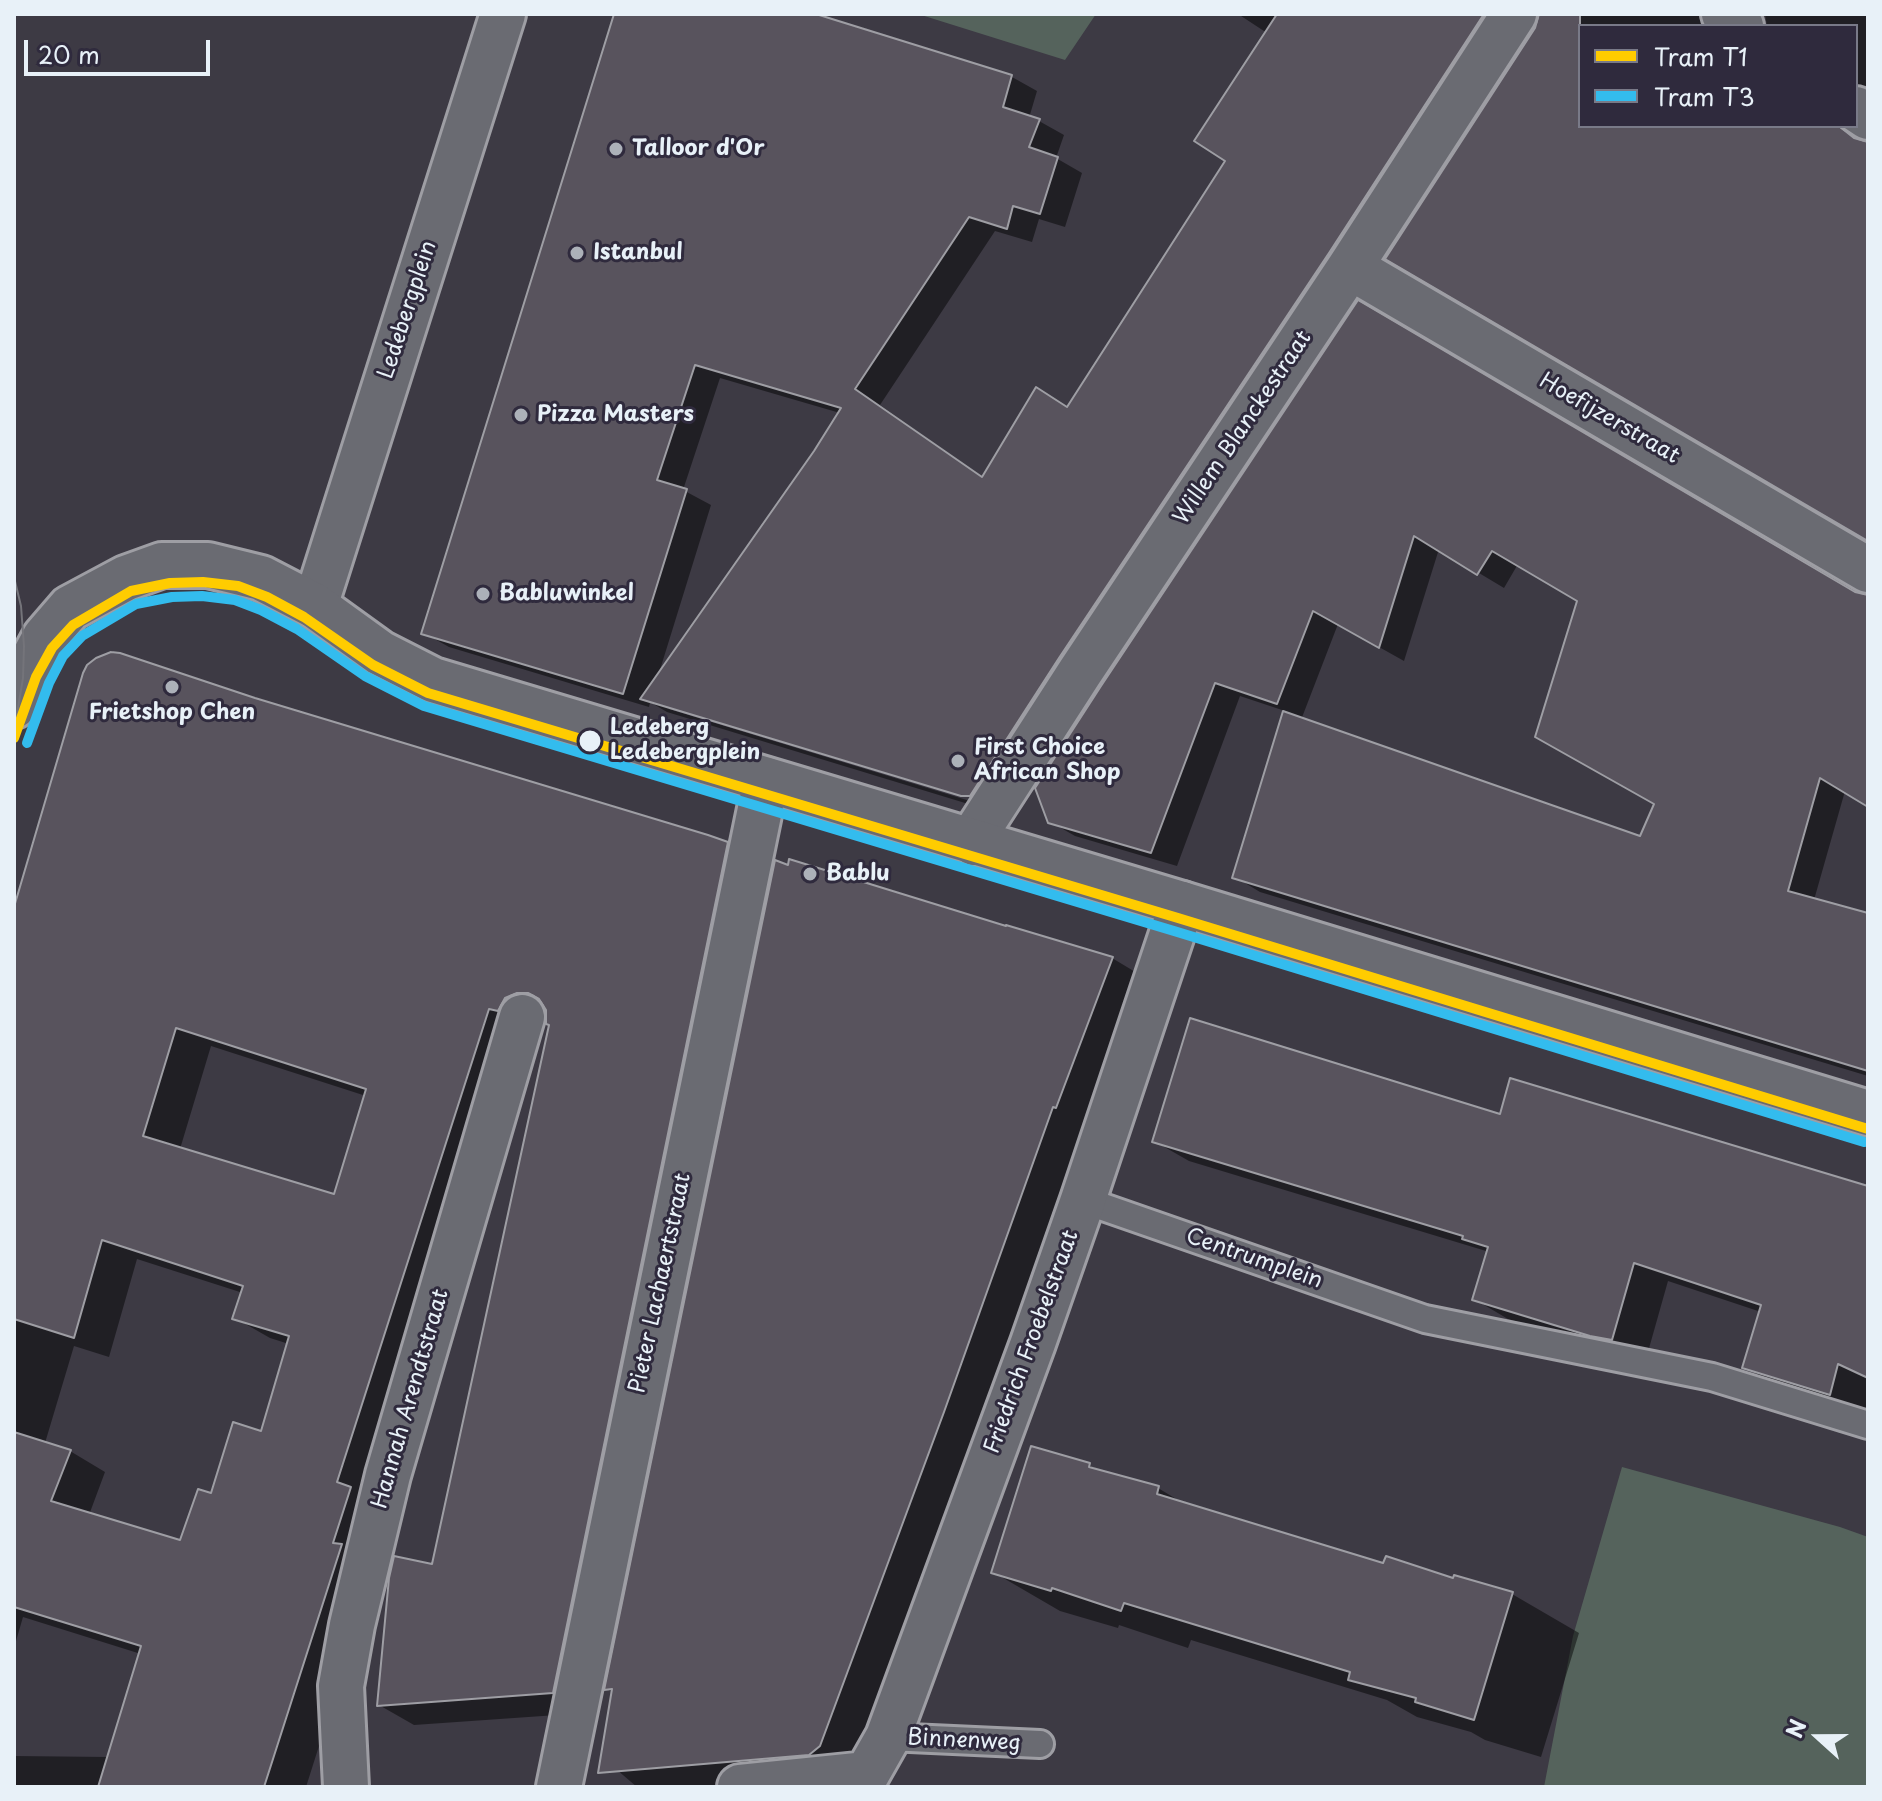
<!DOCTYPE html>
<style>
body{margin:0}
#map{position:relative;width:1882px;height:1801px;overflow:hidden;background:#3d3a44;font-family:"Playpen Sans",sans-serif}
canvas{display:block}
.frame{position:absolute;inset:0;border:16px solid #e8f1f8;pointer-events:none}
.legend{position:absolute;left:1578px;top:24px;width:280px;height:104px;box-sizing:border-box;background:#2f2a3d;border:2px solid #797a88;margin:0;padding:10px 14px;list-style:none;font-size:24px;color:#e8f1f8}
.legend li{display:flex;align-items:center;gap:16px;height:40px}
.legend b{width:40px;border:2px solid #797a88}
.north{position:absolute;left:1778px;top:1697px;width:80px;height:80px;-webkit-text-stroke:6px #2f2a3d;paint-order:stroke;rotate:291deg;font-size:22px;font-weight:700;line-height:32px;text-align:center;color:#e8f1f8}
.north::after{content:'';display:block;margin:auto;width:28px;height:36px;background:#e8f1f8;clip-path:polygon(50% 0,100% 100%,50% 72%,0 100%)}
.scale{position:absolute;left:24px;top:40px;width:186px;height:36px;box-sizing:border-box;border:4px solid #e8f1f8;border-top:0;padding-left:10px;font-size:24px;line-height:28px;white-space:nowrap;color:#e8f1f8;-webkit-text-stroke:6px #2f2a3d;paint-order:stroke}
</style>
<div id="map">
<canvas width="1882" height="1801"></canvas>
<div class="frame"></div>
<ul class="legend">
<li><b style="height:10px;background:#fc0"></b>Tram T1</li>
<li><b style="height:10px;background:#33bcee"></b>Tram T3</li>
</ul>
<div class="north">N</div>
<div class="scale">20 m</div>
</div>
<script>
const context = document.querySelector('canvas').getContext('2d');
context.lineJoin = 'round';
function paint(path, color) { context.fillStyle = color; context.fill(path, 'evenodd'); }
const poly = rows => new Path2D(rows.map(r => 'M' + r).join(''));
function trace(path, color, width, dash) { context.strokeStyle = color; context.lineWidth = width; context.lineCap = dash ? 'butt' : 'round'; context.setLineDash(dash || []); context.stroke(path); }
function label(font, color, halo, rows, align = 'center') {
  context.font = font + ' "Playpen Sans",sans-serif'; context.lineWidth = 6; context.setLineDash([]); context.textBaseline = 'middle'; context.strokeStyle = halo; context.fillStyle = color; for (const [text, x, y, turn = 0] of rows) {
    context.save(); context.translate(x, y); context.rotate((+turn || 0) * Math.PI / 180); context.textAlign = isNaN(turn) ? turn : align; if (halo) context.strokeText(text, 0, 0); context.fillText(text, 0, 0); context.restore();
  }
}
paint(poly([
 [918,14,1096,14,1065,60],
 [1622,1467,1840,1527,1868,1537,1868,1787,1544,1787,1573,1636]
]), '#55635c');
paint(poly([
 [616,14,809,14,1012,77,1037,91,1029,118,1039,121,1064,135,1056,158,1082,173,1065,227,1039,219,1032,242,995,231,880,405,984,478,1068,409,1228,160,1267,33,1238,14,1519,14,988,810,667,712,650,702,649,707,449,647,424,633],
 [720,378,840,413,815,452,659,673,711,505,683,490],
 [669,705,971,797,970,801,669,709],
 [1540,14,1729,14,1724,26,1580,26,1580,126,1856,126,1858,136,1865,144,1868,143,1868,539,1388,258,1537,28],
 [1765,14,1868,14,1868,103,1856,122,1856,26,1767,26],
 [1358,303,1855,594,1868,597,1868,805,1845,791,1814,900,1868,916,1868,1076,1260,892,1235,877,1285,711,1240,696,1177,866,1075,836,1049,821],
 [1439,549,1504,588,1518,564,1579,600,1657,804,1641,839,1301,720,1338,624,1404,661],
 [254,700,727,844,762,864,557,1715,414,1725,379,1705,433,1566,551,1025,548,1014,541,1018,376,1566,306,1787,14,1787,14,1756,109,1757,141,1654,23,1617,14,1648,14,913],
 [211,1046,366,1096,335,1196,180,1149],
 [137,1259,243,1293,235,1318,270,1338,289,1344,262,1433,212,1496,181,1543,89,1515,105,1472,70,1451,45,1443,74,1346,109,1357],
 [1112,958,1147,979,852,1773,761,1787,637,1787,603,1758,614,1693,607,1689],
 [1501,1116,1868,1188,1868,1401,1865,1413,1779,1387,1745,1367,1761,1312,1668,1281,1646,1359,1627,1355,1508,1319,1474,1299,1488,1252,1486,1251,1189,1161,1154,1141],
 [1089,1465,1102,1473,1158,1488,1188,1506,1384,1565,1512,1594,1579,1633,1541,1757,1485,1740,1471,1732,1417,1717,1387,1700,1191,1640,1188,1648,1119,1625,1118,1628,1060,1611,993,1572]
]), '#0007');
const building = poly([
 [614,14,816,14,1012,75,1003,107,1040,119,1029,147,1058,157,1040,214,1013,206,1007,229,969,217,855,389,982,477,1036,387,1067,407,1225,161,1194,141,1277,14,1484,14,1329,253,1059,658,970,796,961,796,640,699,814,451,841,408,695,365,657,480,687,489,623,694,421,634,614,14],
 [1539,14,1580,14,1580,126,1839,126,1854,138,1868,142,1868,541,1385,259,1535,28,1539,14],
 [1358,300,1855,592,1868,595,1868,807,1820,778,1788,891,1868,913,1868,1071,1232,878,1283,711,1640,836,1654,804,1535,737,1577,601,1492,551,1477,575,1414,536,1379,648,1313,611,1277,704,1215,683,1151,853,1048,823,1035,788,1101,686,1358,300],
 [111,652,120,653,255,698,708,835,728,842,553,1693,377,1706,389,1578,394,1556,432,1564,549,1025,546,1024,546,1010,539,999,528,993,517,993,505,998,498,1011,489,1009,337,1482,351,1487,333,1543,342,1544,264,1787,98,1787,141,1646,14,1607,14,1432,71,1450,51,1501,180,1540,198,1489,211,1493,233,1422,261,1431,289,1336,232,1319,243,1286,102,1240,74,1338,14,1319,14,907,83,673,87,665,96,658,111,652],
 [176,1028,366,1089,334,1194,143,1136,176,1028],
 [789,859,1006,926,1006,925,1113,957,1056,1108,1053,1107,944,1412,820,1746,809,1755,598,1773,612,1689,604,1690,775,860,788,865,789,859],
 [1190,1018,1500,1114,1510,1078,1868,1186,1868,1378,1838,1364,1830,1395,1742,1368,1761,1305,1634,1263,1612,1340,1590,1336,1472,1300,1488,1247,1462,1239,1463,1236,1152,1142,1190,1018],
 [1031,1446,1090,1463,1089,1467,1159,1486,1157,1494,1383,1563,1386,1556,1453,1578,1454,1575,1513,1592,1474,1720,1415,1702,1416,1698,1348,1680,1350,1672,1124,1603,1121,1611,1052,1588,1051,1591,991,1573,1031,1446]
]);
paint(building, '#58535d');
trace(building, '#9e9ea4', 2);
const service = poly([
 [1083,1200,1425,1319,1712,1377,1868,1425],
 [888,1737,1040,1744]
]);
const minor = poly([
 [1724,14,1741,26],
 [1856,109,1868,117],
 [1350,267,1868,570],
 [315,606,503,14],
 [974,843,978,830,1080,672,1350,267,1514,14],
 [346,1787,341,1686,352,1625,388,1475,522,1017],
 [559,1787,766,780],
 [740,1787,867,1774,888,1737,1033,1343,1083,1200,1182,904]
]);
const tertiary = poly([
 [14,706,23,678,45,637,70,608,126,578,162,565,208,565,261,578,315,606,380,653,433,680,1182,904,1868,1113]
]);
trace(service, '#9e9ea4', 32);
trace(minor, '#9e9ea4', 50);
trace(tertiary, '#9e9ea4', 50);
trace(service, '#6a6b72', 26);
trace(minor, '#6a6b72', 44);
trace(tertiary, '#6a6b72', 44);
trace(poly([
 [14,577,21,606,24,646,23,678,14,732]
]), '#74747a', 2);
trace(poly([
 [14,738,36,677,52,648,73,625,131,591,170,583,203,582,238,586,267,597,304,617,373,665,428,693,1178,918,1868,1129]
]), '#fc0', 10);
trace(poly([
 [27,743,49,683,63,656,82,636,136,604,172,597,202,596,235,600,261,610,297,629,365,676,424,706,1174,931,1864,1142]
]), '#33bcee', 10);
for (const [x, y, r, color] of [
 [616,149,8,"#acb1b9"],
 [577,253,8,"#acb1b9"],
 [521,415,8,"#acb1b9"],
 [483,594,8,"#acb1b9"],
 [172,687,8,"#acb1b9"],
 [590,741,12,"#e8f1f8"],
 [958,761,8,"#acb1b9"],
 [810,874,8,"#acb1b9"]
]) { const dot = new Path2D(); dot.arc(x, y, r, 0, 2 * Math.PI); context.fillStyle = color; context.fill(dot); trace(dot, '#2f2a3d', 3); }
label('bold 22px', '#e8f1f8', '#2f2a3d', [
 ["Talloor d'Or",632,149],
 ["Istanbul",593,253],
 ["Pizza Masters",537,415],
 ["Babluwinkel",499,594],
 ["Frietshop Chen",172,713,"center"],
 ["First Choice",974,748],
 ["African Shop",974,773],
 ["Bablu",826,874]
], 'left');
label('22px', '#e8f1f8', '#2f2a3d', [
 ["Ledebergplein",408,310,-72],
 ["Hoefijzerstraat",1609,419,30],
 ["Willem Blanckestraat",1243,428,-56],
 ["Centrumplein",1254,1259,19],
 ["Pieter Lachaertstraat",661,1283,-78],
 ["Friedrich Froebelstraat",1032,1342,-70],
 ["Hannah Arendtstraat",411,1399,-74],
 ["Binnenweg",964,1741,3]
]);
label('bold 22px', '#e8f1f8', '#2f2a3d', [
 ["Ledeberg",610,728],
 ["Ledebergplein",610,753]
], 'left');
</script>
